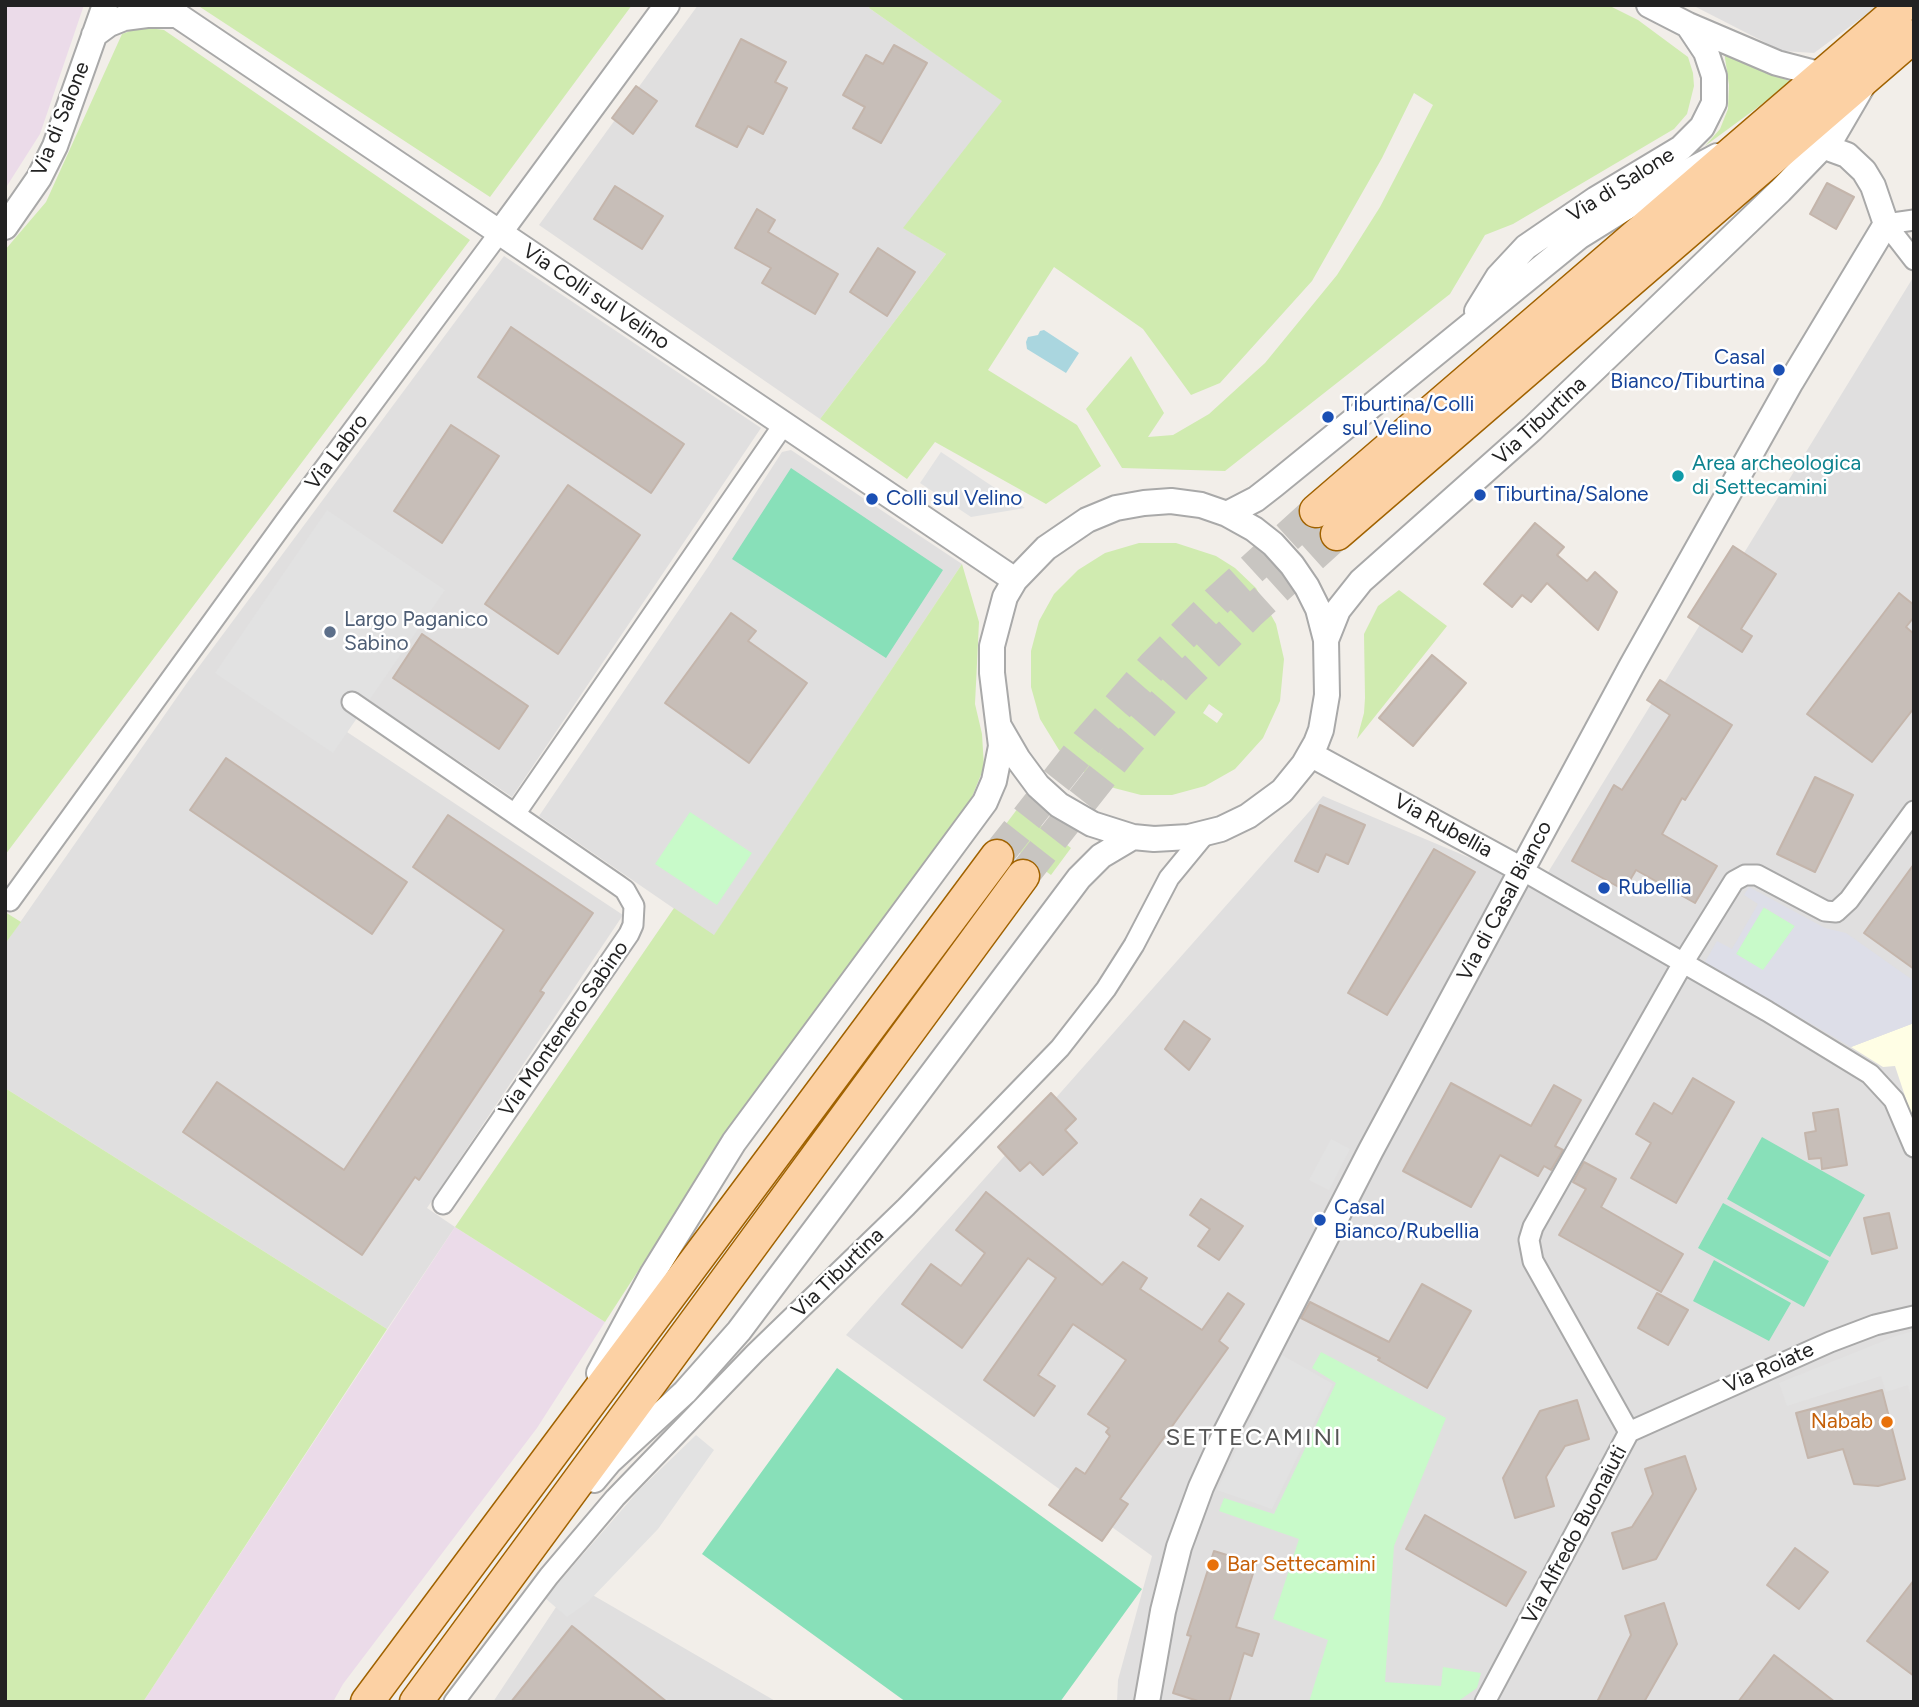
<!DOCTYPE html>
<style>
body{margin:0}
#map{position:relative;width:1919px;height:1707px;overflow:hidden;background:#f2eee9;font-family:Figtree,sans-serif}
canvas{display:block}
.frame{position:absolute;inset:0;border:7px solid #222;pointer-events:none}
</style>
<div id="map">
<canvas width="1919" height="1707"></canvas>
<div class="frame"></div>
</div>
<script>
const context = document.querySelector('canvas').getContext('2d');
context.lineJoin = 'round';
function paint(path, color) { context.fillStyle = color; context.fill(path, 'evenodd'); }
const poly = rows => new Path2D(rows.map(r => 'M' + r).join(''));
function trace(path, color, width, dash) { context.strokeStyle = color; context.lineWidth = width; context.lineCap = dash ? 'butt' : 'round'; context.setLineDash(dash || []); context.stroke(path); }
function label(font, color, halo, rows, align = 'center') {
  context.font = font + ' Figtree,sans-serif'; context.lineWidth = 5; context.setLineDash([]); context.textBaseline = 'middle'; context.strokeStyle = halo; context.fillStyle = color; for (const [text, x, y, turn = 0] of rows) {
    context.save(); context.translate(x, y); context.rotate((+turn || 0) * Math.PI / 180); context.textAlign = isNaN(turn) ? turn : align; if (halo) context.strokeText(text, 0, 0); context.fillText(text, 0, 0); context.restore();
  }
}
paint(poly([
 [698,5,870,5,869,8,1003,101,904,228,946,254,820,419,539,225],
 [1692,5,1879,5,1814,53,1782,51],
 [504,256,761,428,512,797,367,699,344,730,623,915,427,1208,455,1227,387,1329,5,1088,5,944,189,680],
 [1914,276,1914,1702,1117,1702,1118,1680,1152,1556,846,1335,1323,796,1539,887],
 [791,450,962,564,714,936,539,816,708,567,782,452],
 [572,1583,777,1702,493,1702]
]), '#e0dfdf');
paint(poly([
 [5,5,84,5,40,134,5,189],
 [455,1227,605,1322,537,1428,343,1684,333,1702,143,1702]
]), '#ebdbe9');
paint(poly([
 [1914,1023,1914,1123,1895,1066,1883,1067,1851,1047]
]), '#fffee5');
paint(poly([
 [197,5,632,5,490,197],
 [870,5,1608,5,1638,20,1688,57,1693,73,1694,86,1687,114,1674,129,1513,224,1485,235,1450,294,1225,471,1122,468,1086,409,1131,356,1164,413,1148,437,1173,435,1209,414,1265,363,1337,275,1380,207,1433,105,1414,93,1382,158,1312,281,1220,383,1191,395,1143,329,1054,267,988,370,1077,425,1101,466,1046,504,935,442,907,479,820,419,946,254,903,228,1002,101,869,8],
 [141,27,164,30,470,240,5,855,5,250,46,202,122,34],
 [1724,51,1756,68,1792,82,1705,146,1720,129,1728,109,1729,85],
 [1139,543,1176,543,1216,556,1235,568,1256,588,1276,624,1284,659,1280,701,1263,738,1235,769,1205,786,1172,795,1141,795,1114,788,1090,777,1059,750,1040,719,1031,687,1031,651,1039,621,1054,594,1078,570,1105,553],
 [1209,704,1223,714,1217,723,1203,713],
 [962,564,979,622,975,704,982,734,984,767,968,807,719,1146,605,1322,455,1227,674,908,714,935],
 [1399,590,1447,626,1357,739,1364,713,1365,698,1364,634,1378,606],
 [1018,808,1071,848,1051,875,997,836],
 [5,912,21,922,5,944],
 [5,1088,387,1329,143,1702,5,1702]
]), '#d0ebb0');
paint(poly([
 [690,812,752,853,717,905,655,864],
 [1763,907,1795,926,1763,971,1736,954],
 [1321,1352,1446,1418,1394,1546,1385,1682,1441,1686,1443,1667,1481,1673,1477,1688,1457,1702,1309,1702,1328,1640,1273,1619,1299,1539,1219,1511,1224,1498,1274,1514,1336,1383,1312,1368]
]), '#c8fac9');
paint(poly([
 [791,468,943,570,886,658,732,559],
 [1762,1137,1865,1195,1830,1257,1727,1199],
 [1723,1203,1829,1261,1804,1307,1698,1248],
 [1714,1260,1791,1303,1769,1341,1693,1301],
 [837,1368,1142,1589,1060,1702,906,1702,702,1554]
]), '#88e0b9');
paint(poly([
 [941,452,1025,508,971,517,920,483],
 [327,510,445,590,333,753,215,673],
 [1331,1139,1350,1149,1329,1190,1309,1180],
 [1914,1331,1914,1412,1908,1385,1886,1392,1881,1376,1787,1406,1779,1383,1896,1336],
 [1282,1355,1333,1384,1272,1509,1217,1490],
 [696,1435,714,1450,658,1529,588,1602,567,1617,545,1598,640,1489]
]), '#e2e2e2');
paint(poly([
 [1749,887,1825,928,1846,933,1914,981,1914,1023,1851,1047,1705,962,1717,941,1732,949,1758,904,1744,895],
 [1764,907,1795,926,1763,970,1736,954]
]), '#dddee8');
paint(poly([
 [1044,330,1079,353,1066,373,1027,349,1026,342,1028,337,1038,335,1040,331]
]), '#aad6df');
const building = poly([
 [741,39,786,62,775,82,787,88,763,134,748,126,737,147,696,126,741,39],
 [894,45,927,63,881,143,853,128,865,107,843,95,866,55,883,64,894,45],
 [636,86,657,101,633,134,612,118,636,86],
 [1827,183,1854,197,1836,229,1810,214,1827,183],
 [615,186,663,216,642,249,594,219,615,186],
 [757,209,775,220,768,232,838,274,815,314,762,283,771,268,735,248,757,209],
 [878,248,915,272,887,316,850,292,878,248],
 [511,327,684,444,651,493,478,377,511,327],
 [451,425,499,456,442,543,394,511,451,425],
 [568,485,640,535,558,654,485,604,568,485],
 [1535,523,1564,547,1557,555,1587,581,1595,572,1617,592,1598,630,1547,583,1531,602,1522,595,1512,607,1484,584,1535,523],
 [1733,546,1776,574,1741,629,1752,636,1742,652,1688,617,1733,546],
 [1899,593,1914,605,1914,617,1906,627,1914,634,1914,708,1872,762,1807,714,1899,593],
 [731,613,756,631,748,641,807,683,749,763,665,703,731,613],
 [422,634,528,706,499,749,393,678,422,634],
 [1432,655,1466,683,1413,746,1379,718,1432,655],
 [1660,680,1732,725,1685,800,1682,798,1662,834,1717,866,1695,903,1636,870,1624,890,1572,861,1614,785,1622,790,1670,715,1647,700,1660,680],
 [226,758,407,882,372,934,190,810,226,758],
 [1815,777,1853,795,1815,872,1777,854,1815,777],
 [1320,805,1365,825,1348,864,1326,854,1318,872,1295,861,1320,805],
 [448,815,593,913,540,991,544,993,419,1180,415,1177,362,1255,183,1132,217,1082,344,1170,504,930,413,867,448,815],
 [1434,849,1475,872,1387,1015,1348,993,1434,849],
 [1914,864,1914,969,1864,933,1914,864],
 [1184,1021,1210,1039,1189,1070,1165,1049,1184,1021],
 [1693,1078,1734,1102,1676,1203,1631,1178,1651,1143,1636,1134,1654,1103,1672,1114,1693,1078],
 [1451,1083,1531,1126,1554,1085,1581,1100,1555,1146,1563,1150,1551,1170,1544,1166,1538,1176,1500,1155,1471,1207,1403,1171,1451,1083],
 [1051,1093,1076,1119,1065,1130,1077,1143,1043,1175,1030,1162,1020,1171,998,1147,1051,1093],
 [1838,1109,1847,1165,1822,1169,1821,1158,1809,1159,1805,1133,1816,1131,1813,1113,1838,1109],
 [1584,1162,1616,1179,1601,1207,1683,1254,1661,1292,1559,1235,1586,1189,1573,1182,1584,1162],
 [986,1192,1102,1285,1123,1262,1147,1278,1140,1289,1202,1330,1228,1293,1244,1304,1219,1341,1228,1348,1120,1499,1128,1504,1102,1541,1049,1505,1076,1468,1085,1474,1110,1436,1106,1432,1109,1428,1088,1414,1126,1360,1073,1324,1038,1375,1055,1386,1034,1416,984,1380,1056,1278,1028,1258,962,1348,902,1304,931,1264,961,1286,985,1253,956,1230,986,1192],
 [1201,1199,1243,1226,1219,1260,1198,1246,1210,1229,1190,1215,1201,1199],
 [1889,1213,1897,1248,1872,1254,1864,1218,1889,1213],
 [1422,1284,1471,1311,1427,1388,1378,1360,1380,1358,1301,1318,1310,1302,1389,1342,1422,1284],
 [1657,1293,1688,1310,1668,1345,1638,1328,1657,1293],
 [1882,1390,1905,1479,1878,1486,1854,1484,1843,1449,1808,1458,1796,1413,1882,1390],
 [1577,1400,1589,1439,1565,1446,1546,1477,1554,1506,1515,1518,1503,1478,1540,1411,1577,1400],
 [1685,1456,1696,1489,1656,1559,1623,1569,1612,1533,1632,1527,1653,1494,1645,1469,1685,1456],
 [1425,1515,1526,1572,1506,1606,1406,1549,1425,1515],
 [1795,1548,1828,1572,1799,1609,1767,1585,1795,1548],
 [1214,1551,1256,1564,1236,1627,1259,1634,1252,1656,1244,1653,1229,1702,1201,1702,1173,1693,1191,1636,1187,1635,1214,1551],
 [1914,1580,1914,1676,1867,1641,1914,1580],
 [1664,1603,1677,1644,1644,1702,1597,1702,1631,1635,1625,1616,1664,1603],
 [572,1626,667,1702,511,1702,572,1626],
 [1774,1655,1813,1685,1835,1702,1738,1702,1774,1655]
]);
paint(building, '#c7beb8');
trace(building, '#c4b5ab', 2);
trace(poly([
 [997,856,1087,742,1153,666,1217,601,1316,511],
 [1023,876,1125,746,1179,684,1250,613,1337,534]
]), '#c8c5c1', 32, [32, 16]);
const minor = poly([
 [1914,220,1886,224,1914,260],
 [352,702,618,885,625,890,634,906,633,925,629,934,443,1204],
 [515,814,784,424],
 [1522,870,1767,1011,1870,1074,1894,1100,1914,1147],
 [10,901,286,520,500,232],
 [1629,1432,1533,1261,1529,1240,1533,1227,1683,963,1734,881,1745,875,1757,875,1825,911,1836,912,1849,900,1914,811],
 [1629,1432,1830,1342,1875,1325,1914,1316],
 [454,1702,549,1576,615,1498,755,1353,906,1207,1060,1048,1106,989,1134,945,1169,878,1206,833],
 [1485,1702,1629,1432]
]);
const tertiary = poly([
 [169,5,177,15,1015,580],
 [1649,5,1688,25,1777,63,1823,75],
 [94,35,109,24,124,18,147,15,177,15],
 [5,227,39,178,55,146,105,5],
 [500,232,667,5],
 [1477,311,1498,277,1526,247,1596,199,1681,148,1702,127,1714,103,1714,76,1706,52,1688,25],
 [1227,514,1256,499,1274,485,1580,236,1657,188,1717,156],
 [1326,640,1338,610,1361,581,1532,429,1780,191,1834,135,1862,87],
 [1310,754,1522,870],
 [599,1373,653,1273,734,1142,985,802,994,781,1001,746,992,673,992,646,1005,597,1015,580,1046,548,1087,520,1116,508,1144,503,1171,501,1201,505,1227,514,1254,529,1273,544,1292,565,1307,587,1318,609,1326,640,1327,695,1321,730,1316,743,1304,764,1282,791,1248,816,1221,829,1189,837,1154,839,1133,837,1092,824,1059,805,1038,786,1018,759,1000,728],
 [594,1480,609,1462,685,1392,739,1331,1079,878,1101,856,1133,837],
 [1147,1702,1163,1611,1179,1547,1201,1487,1226,1432,1371,1150,1631,667,1791,382,1886,224,1873,186,1864,171,1847,155,1825,147]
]);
const primary = poly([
 [1316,511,1904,5],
 [1337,534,1914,36],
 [367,1702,997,856],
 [416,1702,1023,876]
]);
trace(minor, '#a9a9a9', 23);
trace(tertiary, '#a9a9a9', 28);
trace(primary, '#a06200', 35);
trace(minor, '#fff', 19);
trace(tertiary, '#fff', 24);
trace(primary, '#fcd1a4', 32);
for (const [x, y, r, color] of [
 [1779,370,7,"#1a4fb4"],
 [1328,417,7,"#1a4fb4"],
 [1678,476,7,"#0f9aa8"],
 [1480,495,7,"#1a4fb4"],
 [872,499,7,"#1a4fb4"],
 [330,632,7,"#5c6f8a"],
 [1604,888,7,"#1a4fb4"],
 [1320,1220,7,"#1a4fb4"],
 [1887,1422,7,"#e8710a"],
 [1213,1565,7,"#e8710a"]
]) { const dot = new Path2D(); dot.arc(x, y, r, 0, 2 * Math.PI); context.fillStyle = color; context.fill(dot); trace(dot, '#fff', 2.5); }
label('21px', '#222', '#fff', [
 ["Via di Salone",61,119,-68],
 ["Via di Salone",1621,185,-32],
 ["Via Colli sul Velino",596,297,34],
 ["Via Tiburtina",1540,421,-43],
 ["Via Labro",337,452,-53],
 ["Via Rubellia",1443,826,29],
 ["Via di Casal Bianco",1505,901,-62],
 ["Via Montenero Sabino",564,1029,-55],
 ["Via Tiburtina",838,1273,-44],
 ["Via Roiate",1769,1368,-24],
 ["Via Alfredo Buonaiuti",1575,1535,-62]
]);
label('21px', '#164399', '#fff', [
 ["Casal",1765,358,"right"],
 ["Bianco/Tiburtina",1765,382,"right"],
 ["Tiburtina/Colli",1342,405],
 ["sul Velino",1342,429],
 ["Tiburtina/Salone",1494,495],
 ["Colli sul Velino",886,499],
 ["Rubellia",1618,888],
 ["Casal",1334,1208],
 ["Bianco/Rubellia",1334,1232]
], 'left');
label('21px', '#0d838f', '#fff', [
 ["Area archeologica",1692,464],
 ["di Settecamini",1692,488]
], 'left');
label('21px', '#4e5e75', '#fff', [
 ["Largo Paganico",344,620],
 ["Sabino",344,644]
], 'left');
label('21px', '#c56008', '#fff', [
 ["Nabab",1873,1422],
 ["Bar Settecamini",1227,1565,"left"]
], 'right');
context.letterSpacing = '2px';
label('24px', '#555', '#fff', [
 ["SETTECAMINI",1254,1438]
]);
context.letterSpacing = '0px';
</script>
